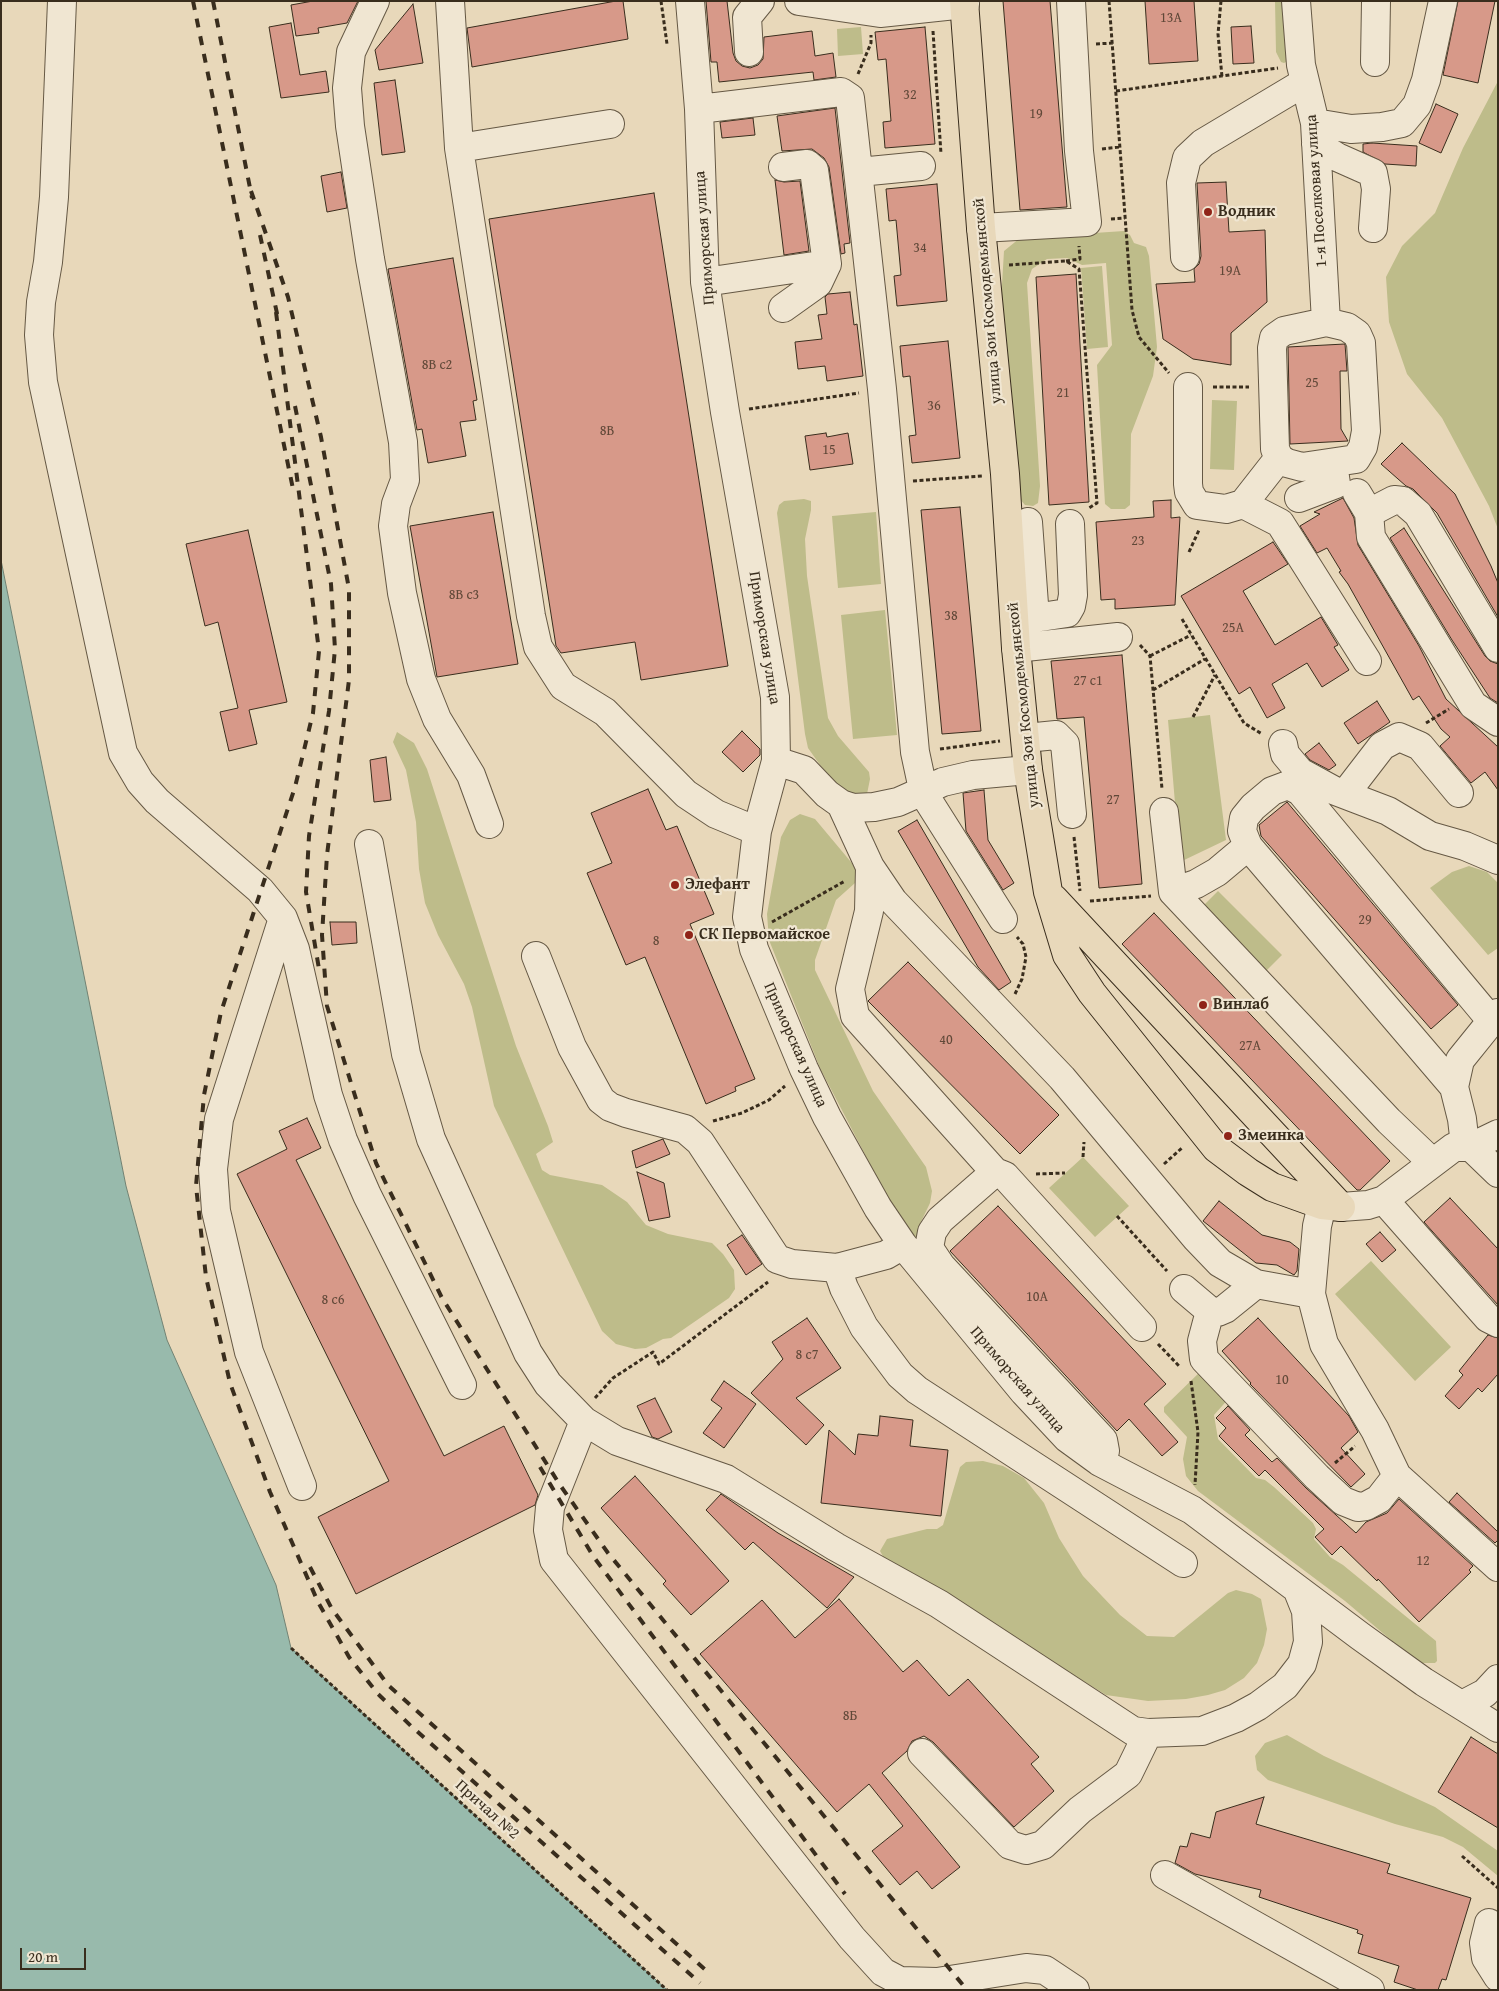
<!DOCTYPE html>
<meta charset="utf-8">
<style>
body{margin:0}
#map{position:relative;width:1499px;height:1991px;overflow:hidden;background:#e8d8ba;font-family:"Gentium Book Plus",serif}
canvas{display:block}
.frame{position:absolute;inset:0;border:2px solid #392d1d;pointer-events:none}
.scale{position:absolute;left:20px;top:1948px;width:66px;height:22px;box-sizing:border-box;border:2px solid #392d1d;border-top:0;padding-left:6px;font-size:15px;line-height:18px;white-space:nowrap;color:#392d1d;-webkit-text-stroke:4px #f0e6d2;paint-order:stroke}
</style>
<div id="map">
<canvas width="1499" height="1991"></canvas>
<div class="frame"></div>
<div class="scale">20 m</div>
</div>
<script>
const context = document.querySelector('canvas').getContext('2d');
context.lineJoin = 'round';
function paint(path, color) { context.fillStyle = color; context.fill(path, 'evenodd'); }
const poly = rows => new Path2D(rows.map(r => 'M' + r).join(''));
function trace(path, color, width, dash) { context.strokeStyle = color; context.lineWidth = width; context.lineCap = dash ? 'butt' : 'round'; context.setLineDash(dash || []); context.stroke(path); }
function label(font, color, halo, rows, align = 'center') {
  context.font = font + ' "Gentium Book Plus",serif'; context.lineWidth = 4.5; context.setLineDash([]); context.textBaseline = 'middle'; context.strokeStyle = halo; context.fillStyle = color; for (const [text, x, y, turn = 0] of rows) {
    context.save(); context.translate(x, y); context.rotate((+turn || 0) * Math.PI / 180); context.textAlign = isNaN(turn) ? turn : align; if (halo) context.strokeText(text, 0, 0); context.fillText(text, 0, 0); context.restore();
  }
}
paint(poly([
 [1275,1,1291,1,1292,59,1284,63,1281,62,1276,52],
 [861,27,863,54,838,56,837,29],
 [1498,81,1498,529,1489,506,1442,418,1407,374,1389,322,1386,277,1402,246,1435,213,1463,148],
 [1124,231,1130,235,1134,243,1146,247,1149,256,1157,347,1153,376,1131,434,1130,505,1125,509,1111,509,1105,504,1097,365,1112,345,1106,263,1082,265,1067,258,1047,259,1032,269,1027,283,1040,486,1038,503,1033,506,1025,505,1018,497,1001,301,1004,251,1020,238],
 [1102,266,1108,347,1087,349,1081,268],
 [1212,400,1237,401,1234,470,1210,469],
 [804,499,811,501,811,510,805,539,807,576,828,718,838,736,869,772,870,779,867,794,856,798,835,786,808,748,805,734,777,513,779,505,784,501],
 [876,512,881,584,838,588,832,516],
 [885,610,897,735,853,739,841,615],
 [1210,715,1226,840,1180,862,1168,720],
 [397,732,414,743,427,769,516,1046,548,1126,553,1142,536,1154,542,1170,550,1175,602,1185,627,1202,646,1225,668,1234,712,1243,723,1254,734,1270,735,1289,729,1298,671,1338,663,1339,646,1348,635,1349,616,1344,602,1331,494,1106,472,1007,464,984,438,935,425,903,419,869,416,822,406,770,393,742],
 [800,814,815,819,856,868,855,883,836,900,815,960,815,970,873,1091,926,1167,932,1191,930,1203,919,1226,918,1239,928,1255,911,1243,820,1068,769,940,767,914,781,837,790,820],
 [1469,866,1487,872,1498,883,1498,948,1488,955,1430,888,1452,872],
 [1218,891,1282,955,1265,972,1201,908],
 [1083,1157,1129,1206,1095,1237,1049,1188],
 [1371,1261,1451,1347,1415,1381,1335,1294],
 [1203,1369,1231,1396,1214,1415,1218,1439,1256,1478,1265,1480,1274,1487,1313,1523,1316,1529,1314,1539,1330,1557,1343,1565,1436,1641,1437,1661,1435,1663,1418,1663,1345,1601,1198,1491,1186,1476,1183,1459,1187,1437,1164,1412,1164,1407],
 [983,1461,1003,1466,1024,1478,1044,1503,1059,1538,1083,1576,1120,1615,1147,1636,1174,1637,1228,1593,1236,1590,1252,1594,1261,1599,1267,1629,1264,1645,1257,1663,1244,1678,1225,1690,1208,1695,1186,1699,1148,1701,1106,1695,884,1558,880,1551,887,1539,927,1529,937,1529,943,1525,960,1467,966,1462],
 [1287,1735,1324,1756,1435,1807,1498,1851,1498,1876,1463,1847,1443,1837,1395,1824,1268,1780,1257,1770,1255,1756,1265,1743]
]), '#bebc8a');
const water = poly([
 [1,560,126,1186,167,1340,276,1585,291,1648,667,1990,1,1990,1,560]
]);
paint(water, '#98baac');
trace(water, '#728273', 1);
const building = poly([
 [313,1,358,1,347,23,318,28,319,33,296,36,291,5,313,1],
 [616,1,623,1,628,39,472,67,467,28,616,1],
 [706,1,727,1,733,53,736,61,742,66,750,68,758,65,763,59,764,37,812,31,815,56,833,53,836,77,814,80,813,72,719,82,717,62,711,62,706,1],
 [1003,1,1050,1,1067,207,1020,210,1003,1],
 [1145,1,1194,1,1198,61,1149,64,1145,1],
 [1458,1,1495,1,1478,83,1443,75,1458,1],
 [413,4,423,63,379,70,375,50,413,4],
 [291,23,300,75,326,71,329,92,281,98,269,27,291,23],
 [1251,26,1254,63,1233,64,1231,27,1251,26],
 [925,27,935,144,885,148,883,122,891,121,886,59,878,60,875,32,925,27],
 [395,80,405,152,382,155,374,83,395,80],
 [1436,104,1458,114,1441,153,1419,143,1436,104],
 [835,108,850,243,844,244,845,253,841,254,829,167,824,158,812,149,782,151,777,116,835,108],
 [753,118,755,135,722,138,720,122,753,118],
 [1372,143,1417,146,1416,166,1385,164,1363,152,1363,144,1372,143],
 [341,172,347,208,327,212,321,176,341,172],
 [775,180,784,182,800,181,809,251,784,255,775,180],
 [1226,182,1229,232,1265,230,1267,302,1231,333,1231,365,1193,359,1163,339,1156,284,1195,282,1194,269,1199,264,1201,256,1197,183,1226,182],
 [937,184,947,301,897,306,894,276,901,275,896,220,889,221,886,189,937,184],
 [654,193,728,666,641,680,635,642,561,653,556,646,489,219,654,193],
 [453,258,477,400,473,401,476,420,460,422,466,456,428,463,422,429,417,430,388,269,453,258],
 [1076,274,1089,502,1049,505,1036,277,1076,274],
 [850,292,854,325,857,324,863,376,827,381,825,366,798,369,795,342,822,339,818,315,827,314,825,297,828,294,850,292],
 [948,341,960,458,912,463,909,436,916,435,910,376,903,377,900,346,948,341],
 [1345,344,1347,371,1340,371,1341,429,1348,441,1290,444,1288,347,1345,344],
 [826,433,827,437,848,433,853,464,810,470,805,436,826,433],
 [1402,443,1455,494,1491,566,1498,583,1498,617,1437,513,1413,489,1406,486,1381,464,1402,443],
 [1343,498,1354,518,1358,545,1419,646,1446,699,1498,747,1498,790,1485,772,1471,783,1440,746,1450,737,1441,729,1419,696,1413,700,1348,584,1339,572,1341,571,1327,548,1317,553,1300,526,1320,514,1314,512,1343,498],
 [1171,500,1171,518,1180,517,1175,605,1115,609,1115,599,1101,600,1096,522,1154,517,1153,501,1171,500],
 [960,507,981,731,942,734,921,510,960,507],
 [493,512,518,664,437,677,410,526,493,512],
 [1404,528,1485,656,1490,661,1498,664,1498,703,1490,698,1452,640,1390,538,1404,528],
 [248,530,287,702,249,710,257,744,229,751,220,712,238,708,218,622,205,626,186,544,248,530],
 [1273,542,1288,564,1243,591,1275,645,1321,617,1338,645,1334,647,1349,670,1322,687,1307,663,1272,684,1285,708,1267,718,1250,687,1239,694,1181,596,1273,542],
 [1122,655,1142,884,1099,888,1084,717,1057,719,1051,661,1122,655],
 [1377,701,1390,722,1358,744,1344,723,1377,701],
 [742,731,760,749,760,755,743,772,722,752,742,731],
 [1319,743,1336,765,1329,770,1310,760,1305,754,1319,743],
 [386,757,391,800,374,802,370,760,386,757],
 [648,789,666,830,677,826,714,914,690,924,755,1079,735,1087,736,1091,706,1104,645,957,626,965,587,873,612,863,591,813,648,789],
 [984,790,988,840,1014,883,1003,890,966,831,963,793,984,790],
 [1287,802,1458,1005,1431,1029,1261,836,1259,825,1287,802],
 [917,820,1011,982,999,990,978,967,898,831,917,820],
 [1154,913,1390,1161,1360,1190,1357,1190,1122,944,1154,913],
 [330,922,356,922,357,943,332,945,330,922],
 [908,962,1059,1115,1020,1154,868,1001,908,962],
 [307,1118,321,1148,296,1160,444,1456,504,1426,538,1495,535,1505,356,1594,318,1517,389,1481,237,1174,287,1149,279,1131,307,1118],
 [663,1139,670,1154,636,1168,632,1151,663,1139],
 [637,1172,664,1183,670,1217,649,1221,637,1172],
 [1450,1198,1498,1249,1498,1305,1424,1222,1450,1198],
 [1219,1201,1262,1235,1290,1242,1299,1249,1297,1271,1294,1275,1277,1265,1256,1263,1203,1221,1219,1201],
 [998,1206,1166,1384,1144,1404,1178,1442,1162,1456,1129,1419,1117,1431,950,1251,998,1206],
 [1380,1232,1396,1250,1382,1262,1366,1244,1380,1232],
 [742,1235,762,1264,746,1275,727,1245,742,1235],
 [807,1318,841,1368,796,1398,824,1425,806,1445,751,1393,783,1359,772,1342,807,1318],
 [1258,1318,1349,1416,1358,1432,1341,1448,1365,1474,1351,1487,1250,1384,1251,1383,1222,1351,1258,1318],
 [1488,1335,1498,1338,1498,1374,1482,1392,1478,1388,1459,1409,1445,1396,1463,1375,1459,1371,1488,1335],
 [724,1381,756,1404,724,1448,703,1433,722,1408,711,1400,724,1381],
 [655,1398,672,1432,658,1439,652,1437,637,1406,655,1398],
 [1228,1406,1250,1430,1245,1435,1272,1462,1277,1458,1306,1488,1356,1533,1366,1522,1387,1513,1399,1499,1473,1566,1469,1570,1471,1572,1419,1622,1378,1579,1377,1581,1341,1546,1332,1555,1315,1537,1324,1529,1265,1470,1259,1476,1219,1436,1226,1428,1216,1418,1228,1406],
 [880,1416,913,1420,910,1446,948,1450,941,1516,821,1503,829,1430,855,1455,858,1434,878,1436,880,1416],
 [635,1476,729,1581,691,1615,663,1584,666,1581,601,1508,635,1476],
 [1457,1493,1498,1532,1498,1540,1495,1543,1449,1502,1457,1493],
 [721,1494,778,1533,854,1577,827,1608,753,1542,745,1550,706,1510,721,1494],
 [839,1599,903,1672,917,1660,949,1696,968,1679,1039,1757,1031,1764,1054,1791,1014,1827,933,1742,924,1736,912,1741,907,1751,882,1773,960,1867,932,1889,917,1871,900,1885,872,1851,903,1826,869,1784,837,1812,700,1654,762,1600,795,1638,839,1599],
 [1471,1737,1498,1754,1498,1828,1438,1792,1471,1737],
 [1264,1797,1256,1824,1390,1864,1387,1873,1471,1898,1446,1980,1442,1979,1438,1990,1418,1990,1394,1982,1399,1966,1358,1953,1363,1935,1357,1933,1358,1930,1259,1897,1261,1890,1195,1874,1175,1863,1180,1846,1187,1847,1191,1833,1210,1838,1216,1812,1264,1797]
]);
paint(building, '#d79989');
trace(building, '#392d1d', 1);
const minor = poly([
 [62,1,54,197,48,262,41,302,39,335,43,382,123,753,140,782,157,801,260,890,283,918,295,949,328,1095,343,1140,367,1195,462,1385],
 [375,1,351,52,347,88,350,126,370,259,403,442,405,480,396,504,393,526,402,593,421,679,437,719,471,775,489,824],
 [450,1,459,148,610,124],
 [690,1,699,109,705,282,725,412,775,697,776,761,757,831,747,917,754,949,804,1069,827,1117,878,1208,903,1245,1024,1392,1067,1438,1100,1462,1192,1510,1360,1636,1424,1682,1498,1728],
 [799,1,880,13,965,4],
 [1296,1,1301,65,1315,123,1326,322],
 [749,52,747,17,760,1],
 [1375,62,1376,1],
 [699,109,841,92,850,98,882,389,915,752,924,794,1003,919],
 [1315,123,1351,129,1382,127,1402,123,1417,105,1426,80,1443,1],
 [1316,144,1337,157,1373,173,1376,189,1373,228],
 [459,148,531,616,538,647,563,686,605,712,686,794,716,814,757,831],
 [859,172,921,166],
 [981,228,1087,222,1079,151,1071,1],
 [1185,257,1181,183,1187,158,1203,143,1305,82],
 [705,282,827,264],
 [783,308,818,283,827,264,814,170,807,164,783,167],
 [1326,322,1347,327,1357,334,1361,343,1366,431,1363,447,1356,459,1302,467,1287,463,1279,458,1275,449,1272,348,1274,338,1284,331,1326,322],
 [1188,387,1188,484,1189,492,1197,505,1226,509,1243,504,1279,458],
 [1357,493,1369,513,1371,537,1473,705,1498,722],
 [1299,498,1336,484,1333,463],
 [1243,504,1280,523,1367,661],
 [1369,513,1394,500,1403,501,1418,514,1498,648],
 [1028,522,1035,618],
 [1015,621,1067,613,1071,606,1073,595,1070,524],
 [1016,648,1118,637],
 [1026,738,1056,735,1065,744,1072,814],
 [1283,744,1285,754,1300,772,1333,790,1388,811,1430,836,1465,846,1498,860],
 [776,761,804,770,827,794,841,804,853,808,874,807,898,802,943,782,973,775,1028,770],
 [1345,794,1382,746,1399,737,1420,746,1459,793],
 [841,804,870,867,893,901,1062,1078,1196,1238,1220,1263,1256,1284,1311,1294],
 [1164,812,1173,892,1389,1121,1432,1162],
 [369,844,406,1054,431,1139,528,1353,548,1384,584,1421,617,1441,726,1479,836,1547,939,1604,1133,1731,1148,1733,1202,1731,1236,1718,1258,1706,1285,1686,1302,1664,1308,1642,1306,1611,1298,1591],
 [870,867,869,911,850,989,855,1016,995,1172,1005,1176,1142,1327],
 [1173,892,1196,884,1217,872,1248,846],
 [283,918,219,1119,213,1169,216,1211,249,1352,302,1486],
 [536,956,572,1047,601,1100,610,1107,626,1113,685,1129,700,1142,777,1259,792,1264,837,1268,886,1255,903,1245],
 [1454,1087,1460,1060,1498,1013],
 [1465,1145,1462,1119,1454,1087,1248,846,1242,831,1244,818,1253,807,1272,791,1288,785,1300,791,1490,1019],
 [1471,1147,1498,1134],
 [995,1172,940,1220,932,1232,929,1248,941,1266,1103,1440,1105,1451,1100,1462],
 [1384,1200,1488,1318,1498,1323],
 [1322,1205,1317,1226,1311,1294,1324,1344,1375,1430,1397,1476,1498,1567],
 [1341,1207,1368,1205,1384,1200,1454,1147,1471,1147,1498,1173],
 [837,1268,844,1288,864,1327,900,1375,917,1390,1183,1563],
 [1184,1289,1210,1311,1218,1312,1225,1309,1256,1284],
 [1210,1311,1202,1341,1204,1359,1317,1477,1343,1501,1358,1507,1366,1506,1379,1499,1397,1476],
 [584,1421,550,1507,548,1530,554,1560,852,1938,883,1972,900,1981,937,1982,1026,1968,1045,1970,1075,1990],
 [1462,1705,1485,1693,1498,1679],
 [922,1753,1010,1845,1026,1850,1043,1845,1080,1810,1128,1774,1148,1733],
 [1165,1875,1370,1990],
 [1489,1923,1484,1943,1486,1958,1498,1977]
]);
const major = poly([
 [964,1,981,228,1005,474,1016,648,1028,770,1048,892,1067,955,1092,993,1216,1148,1248,1172,1272,1187,1322,1205,1341,1207],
 [1054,899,1341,1207]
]);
trace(minor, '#655844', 30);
trace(major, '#392d1d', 30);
trace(poly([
 [661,1,667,44],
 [1109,1,1132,310,1139,337,1169,373],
 [1221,1,1218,34,1222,77],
 [933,31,941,154],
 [1096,44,1113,43],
 [858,74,871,43,871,35],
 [1116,91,1278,68],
 [1102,149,1120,147],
 [1111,219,1125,218],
 [1066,261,1080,259,1079,246],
 [1009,265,1066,261,1079,269,1097,503,1089,508],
 [1213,387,1249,387],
 [749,409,859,393],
 [913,481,982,476],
 [1189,552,1199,530],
 [1182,619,1244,723,1262,734],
 [1140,645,1150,656,1162,789],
 [1150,656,1191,635],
 [1153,690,1205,659],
 [1193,717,1215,675],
 [1426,723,1449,709],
 [940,749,1000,741],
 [1074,837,1080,891],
 [1090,901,1151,896],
 [772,922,845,881],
 [1015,994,1022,979,1026,957,1023,944,1017,937],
 [713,1121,742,1113,769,1100,785,1086],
 [1083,1157,1084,1142],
 [1164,1164,1183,1147],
 [1036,1174,1065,1173],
 [1117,1216,1167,1271],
 [1158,1344,1180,1367],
 [1191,1381,1198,1432,1195,1485],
 [595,1398,613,1378,653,1352,659,1364,768,1282],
 [1335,1463,1355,1446],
 [291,1648,667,1990],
 [1462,1856,1498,1888]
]), '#392d1d', 3, [4, 2.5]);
trace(minor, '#f0e6d2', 28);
trace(major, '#e8d8ba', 28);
trace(poly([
 [193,1,293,489],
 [213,1,252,198],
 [251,191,288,297,321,437,349,589,349,680,327,855,322,935,327,1006,376,1163,442,1298,560,1485,608,1553,967,1990],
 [260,235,278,318],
 [276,312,319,651,313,713,295,787,221,1012,204,1095,196,1186,206,1277,230,1383,270,1492,318,1602,349,1657,378,1694,411,1726,700,1983],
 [295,406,331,584,335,649,329,711,309,836,306,892,319,969],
 [540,1467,593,1556,845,1894],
 [310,1567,332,1609,388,1685,709,1973]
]), '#392d1d', 4, [9, 9]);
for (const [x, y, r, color] of [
 [1208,212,5,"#8f2418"],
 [675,885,5,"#8f2418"],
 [689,935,5,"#8f2418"],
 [1203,1005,5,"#8f2418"],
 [1228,1136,5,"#8f2418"]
]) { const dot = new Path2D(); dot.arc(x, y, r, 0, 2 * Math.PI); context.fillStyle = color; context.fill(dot); trace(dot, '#f0e6d2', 2); }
label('14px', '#604838', null, [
 ["13А",1171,18],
 ["32",910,95],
 ["19",1036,114],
 ["34",920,248],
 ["19А",1230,271],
 ["8В с2",437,365],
 ["25",1312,383],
 ["21",1063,393],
 ["36",934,406],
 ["8В",607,431],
 ["15",829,450],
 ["23",1138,541],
 ["8В с3",464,595],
 ["38",951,616],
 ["25А",1233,628],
 ["27 с1",1088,681],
 ["27",1113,800],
 ["29",1365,920],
 ["8",656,941],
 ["40",946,1040],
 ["27А",1250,1046],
 ["10А",1037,1297],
 ["8 с6",333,1300],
 ["8 с7",807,1355],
 ["10",1282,1380],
 ["12",1423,1561],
 ["8Б",850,1716]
]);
label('16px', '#392d1d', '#f0e6d2', [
 ["1-я Поселковая улица",1317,191,-94],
 ["Приморская улица",705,238,-94],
 ["улица Зои Космодемьянской",988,301,-95],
 ["Приморская улица",764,638,81],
 ["улица Зои Космодемьянской",1024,705,-96],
 ["Приморская улица",795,1045,66],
 ["Приморская улица",1017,1380,49],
 ["Причал №2",487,1810,42]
]);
label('bold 16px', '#392d1d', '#f0e6d2', [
 ["Водник",1218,212],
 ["Элефант",685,885],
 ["СК Первомайское",699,935],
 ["Винлаб",1213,1005],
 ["Змеинка",1238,1136]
], 'left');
</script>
